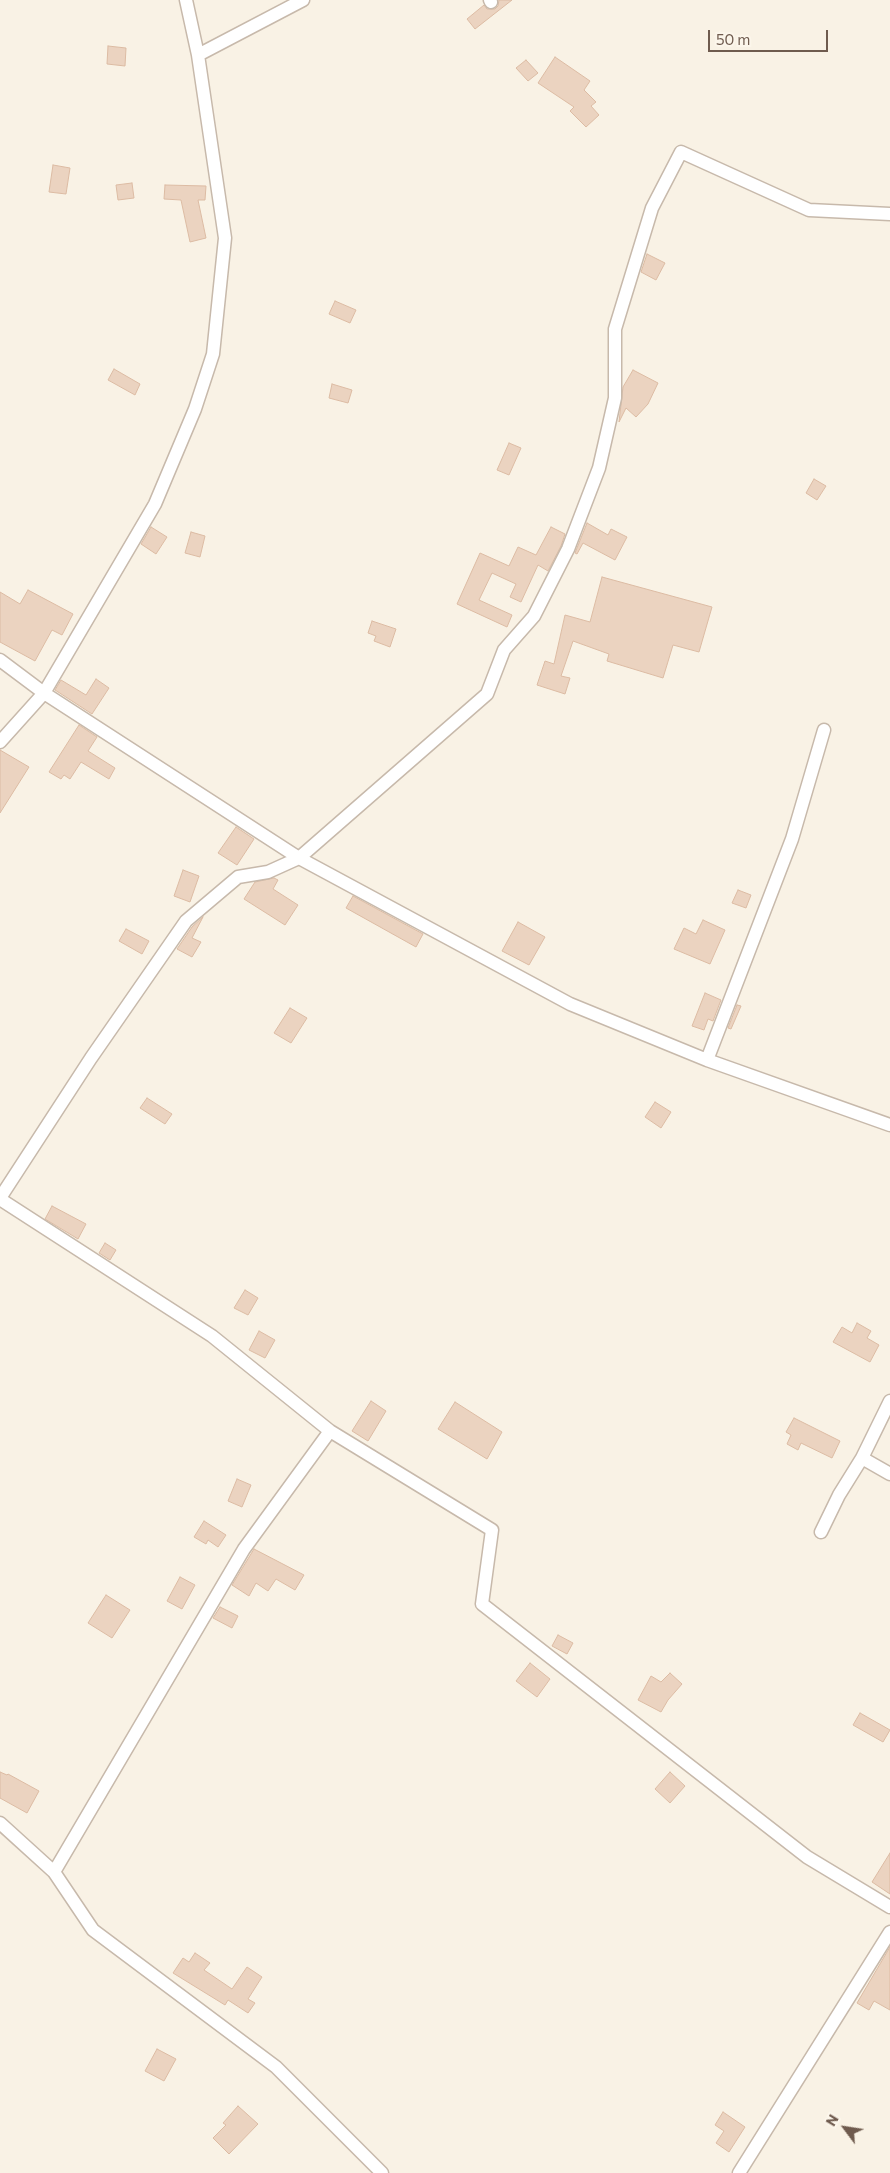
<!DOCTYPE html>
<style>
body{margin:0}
#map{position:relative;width:890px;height:2173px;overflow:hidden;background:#f9f2e5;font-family:Commissioner,sans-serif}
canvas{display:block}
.north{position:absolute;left:820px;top:2103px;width:50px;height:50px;-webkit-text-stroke:4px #fcf6eb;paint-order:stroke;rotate:301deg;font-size:14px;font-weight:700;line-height:20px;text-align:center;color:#6f5b4e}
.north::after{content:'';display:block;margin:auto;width:18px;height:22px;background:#6f5b4e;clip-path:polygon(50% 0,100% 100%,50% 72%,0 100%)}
.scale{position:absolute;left:708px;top:30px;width:120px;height:22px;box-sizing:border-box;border:2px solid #6f5b4e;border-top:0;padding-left:6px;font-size:15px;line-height:18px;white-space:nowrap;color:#6f5b4e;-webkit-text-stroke:4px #fcf6eb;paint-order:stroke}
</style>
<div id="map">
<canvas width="890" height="2173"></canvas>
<div class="north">N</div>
<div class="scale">50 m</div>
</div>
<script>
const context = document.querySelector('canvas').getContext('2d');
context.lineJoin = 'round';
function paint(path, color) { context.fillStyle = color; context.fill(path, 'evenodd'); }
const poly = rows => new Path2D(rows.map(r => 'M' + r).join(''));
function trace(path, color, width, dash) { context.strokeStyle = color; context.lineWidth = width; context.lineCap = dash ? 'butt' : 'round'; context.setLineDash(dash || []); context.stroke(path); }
const building = poly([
 [499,0,512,0,475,29,467,19,484,5,487,9,495,9,498,6,499,0],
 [108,46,126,48,125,66,107,64,108,46],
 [555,57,590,81,584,90,596,102,591,106,599,115,586,127,570,111,574,107,538,83,555,57],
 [526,60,538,73,528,81,516,68,526,60],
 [53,165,70,168,66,194,49,192,53,165],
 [132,183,134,198,118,200,116,185,132,183],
 [165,185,206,186,205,200,198,200,206,238,190,242,181,200,164,199,165,185],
 [647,254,665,263,656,280,641,272,647,254],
 [335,301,356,310,350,323,329,314,335,301],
 [114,369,140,384,135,395,108,380,114,369],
 [633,370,658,383,648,404,636,417,626,408,619,422,623,387,633,370],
 [332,384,352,390,348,403,329,398,332,384],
 [509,443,521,448,509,475,497,470,509,443],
 [814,479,826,486,817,500,806,493,814,479],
 [587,523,608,535,611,529,627,537,615,560,583,543,577,554,575,553,587,523],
 [151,527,167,537,156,554,141,544,151,527],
 [551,527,565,534,561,546,548,571,538,565,521,602,510,597,516,584,492,573,479,600,512,615,507,627,457,604,480,553,509,566,518,547,536,555,551,527],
 [191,532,205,536,200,557,185,553,191,532],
 [602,577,712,607,699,652,673,645,663,678,607,661,609,654,573,641,561,676,570,678,565,694,537,685,545,661,554,664,565,615,590,622,602,577],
 [28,590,73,614,62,635,52,630,35,661,0,642,0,592,20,604,28,590],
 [372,621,396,629,390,647,374,641,376,636,368,633,372,621],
 [96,679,109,688,92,714,55,690,61,680,86,695,96,679],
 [79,725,97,737,88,751,115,768,109,779,81,762,70,779,64,775,61,779,49,772,79,725],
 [0,750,29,767,0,813,0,750],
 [236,827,254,839,237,865,218,853,236,827],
 [183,870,199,876,190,902,174,896,183,870],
 [274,878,278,880,273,889,298,905,285,925,244,899,255,882,274,878],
 [738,890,751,895,746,908,732,903,738,890],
 [353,896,423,934,416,947,346,908,353,896],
 [203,917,192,938,201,942,192,957,177,949,192,927,203,917],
 [703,920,725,930,710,964,674,949,684,928,696,934,703,920],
 [518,922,545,937,529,965,502,951,518,922],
 [126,929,149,941,142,954,119,941,126,929],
 [705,993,721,1000,713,1021,708,1019,704,1030,692,1026,705,993],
 [737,1005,741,1006,731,1029,728,1028,737,1005],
 [290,1008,307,1018,291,1043,274,1033,290,1008],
 [147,1098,172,1114,165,1124,140,1108,147,1098],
 [655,1102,671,1112,661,1128,645,1117,655,1102],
 [52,1206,86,1224,78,1239,45,1219,52,1206],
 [105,1243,116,1250,110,1260,99,1253,105,1243],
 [245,1290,258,1298,248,1315,234,1308,245,1290],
 [857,1323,871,1331,867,1338,879,1345,870,1362,833,1342,842,1327,852,1333,857,1323],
 [259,1331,275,1340,265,1358,249,1350,259,1331],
 [371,1401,386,1411,368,1441,352,1431,371,1401],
 [455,1402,502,1432,487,1459,438,1429,455,1402],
 [794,1418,840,1441,832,1458,801,1443,798,1450,787,1444,791,1435,786,1432,794,1418],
 [237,1479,251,1485,242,1507,228,1501,237,1479],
 [204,1521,226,1535,218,1547,208,1540,206,1544,194,1537,204,1521],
 [254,1549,304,1575,295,1590,276,1579,268,1591,256,1583,249,1596,232,1585,254,1549],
 [180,1577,195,1585,182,1609,167,1601,180,1577],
 [106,1595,130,1610,112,1638,88,1623,106,1595],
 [220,1607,238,1616,232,1628,213,1618,220,1607],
 [558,1635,573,1643,567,1654,552,1646,558,1635],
 [530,1663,550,1679,537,1697,516,1681,530,1663],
 [670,1673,682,1684,668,1700,661,1712,638,1700,651,1676,661,1682,670,1673],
 [860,1713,890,1730,883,1742,853,1725,860,1713],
 [0,1772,7,1775,8,1774,39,1791,27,1813,0,1798,0,1772],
 [670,1772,685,1786,670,1803,655,1789,670,1772],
 [890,1853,890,1894,872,1882,890,1853],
 [890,1947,890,2010,874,2001,869,2010,857,2003,890,1947],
 [195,1953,210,1963,204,1970,232,1989,247,1967,262,1977,248,1999,255,2003,248,2013,228,2000,225,2005,173,1973,183,1958,189,1962,195,1953],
 [157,2049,176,2059,164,2081,145,2071,157,2049],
 [238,2106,258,2124,229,2154,213,2138,226,2125,223,2123,238,2106],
 [723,2112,745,2127,729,2152,716,2143,724,2131,715,2125,723,2112]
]);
paint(building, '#ebd3c0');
trace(building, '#dcbba3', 1);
const street = poly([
 [490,0,491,2],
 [198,55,303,0],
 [0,660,44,693,299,858,570,1004,707,1060,890,1125],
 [0,742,44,693,155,504,195,409,213,354,225,238,198,55,186,0],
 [707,1060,792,839,824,730],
 [0,1198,91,1058,186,921,238,877,268,872,299,858,487,694,504,650,534,616,568,549,599,468,615,398,615,329,652,208,681,152,809,210,890,214],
 [0,1199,212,1336,330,1431,492,1530,482,1604,807,1857,890,1907],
 [890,1401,862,1458,890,1474],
 [821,1532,839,1495,862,1458],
 [0,1823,54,1872,93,1930,276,2067,382,2173],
 [54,1872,244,1549,330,1431],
 [739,2173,890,1932]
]);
trace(street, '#c7b9ab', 15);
trace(street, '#fff', 12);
</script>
